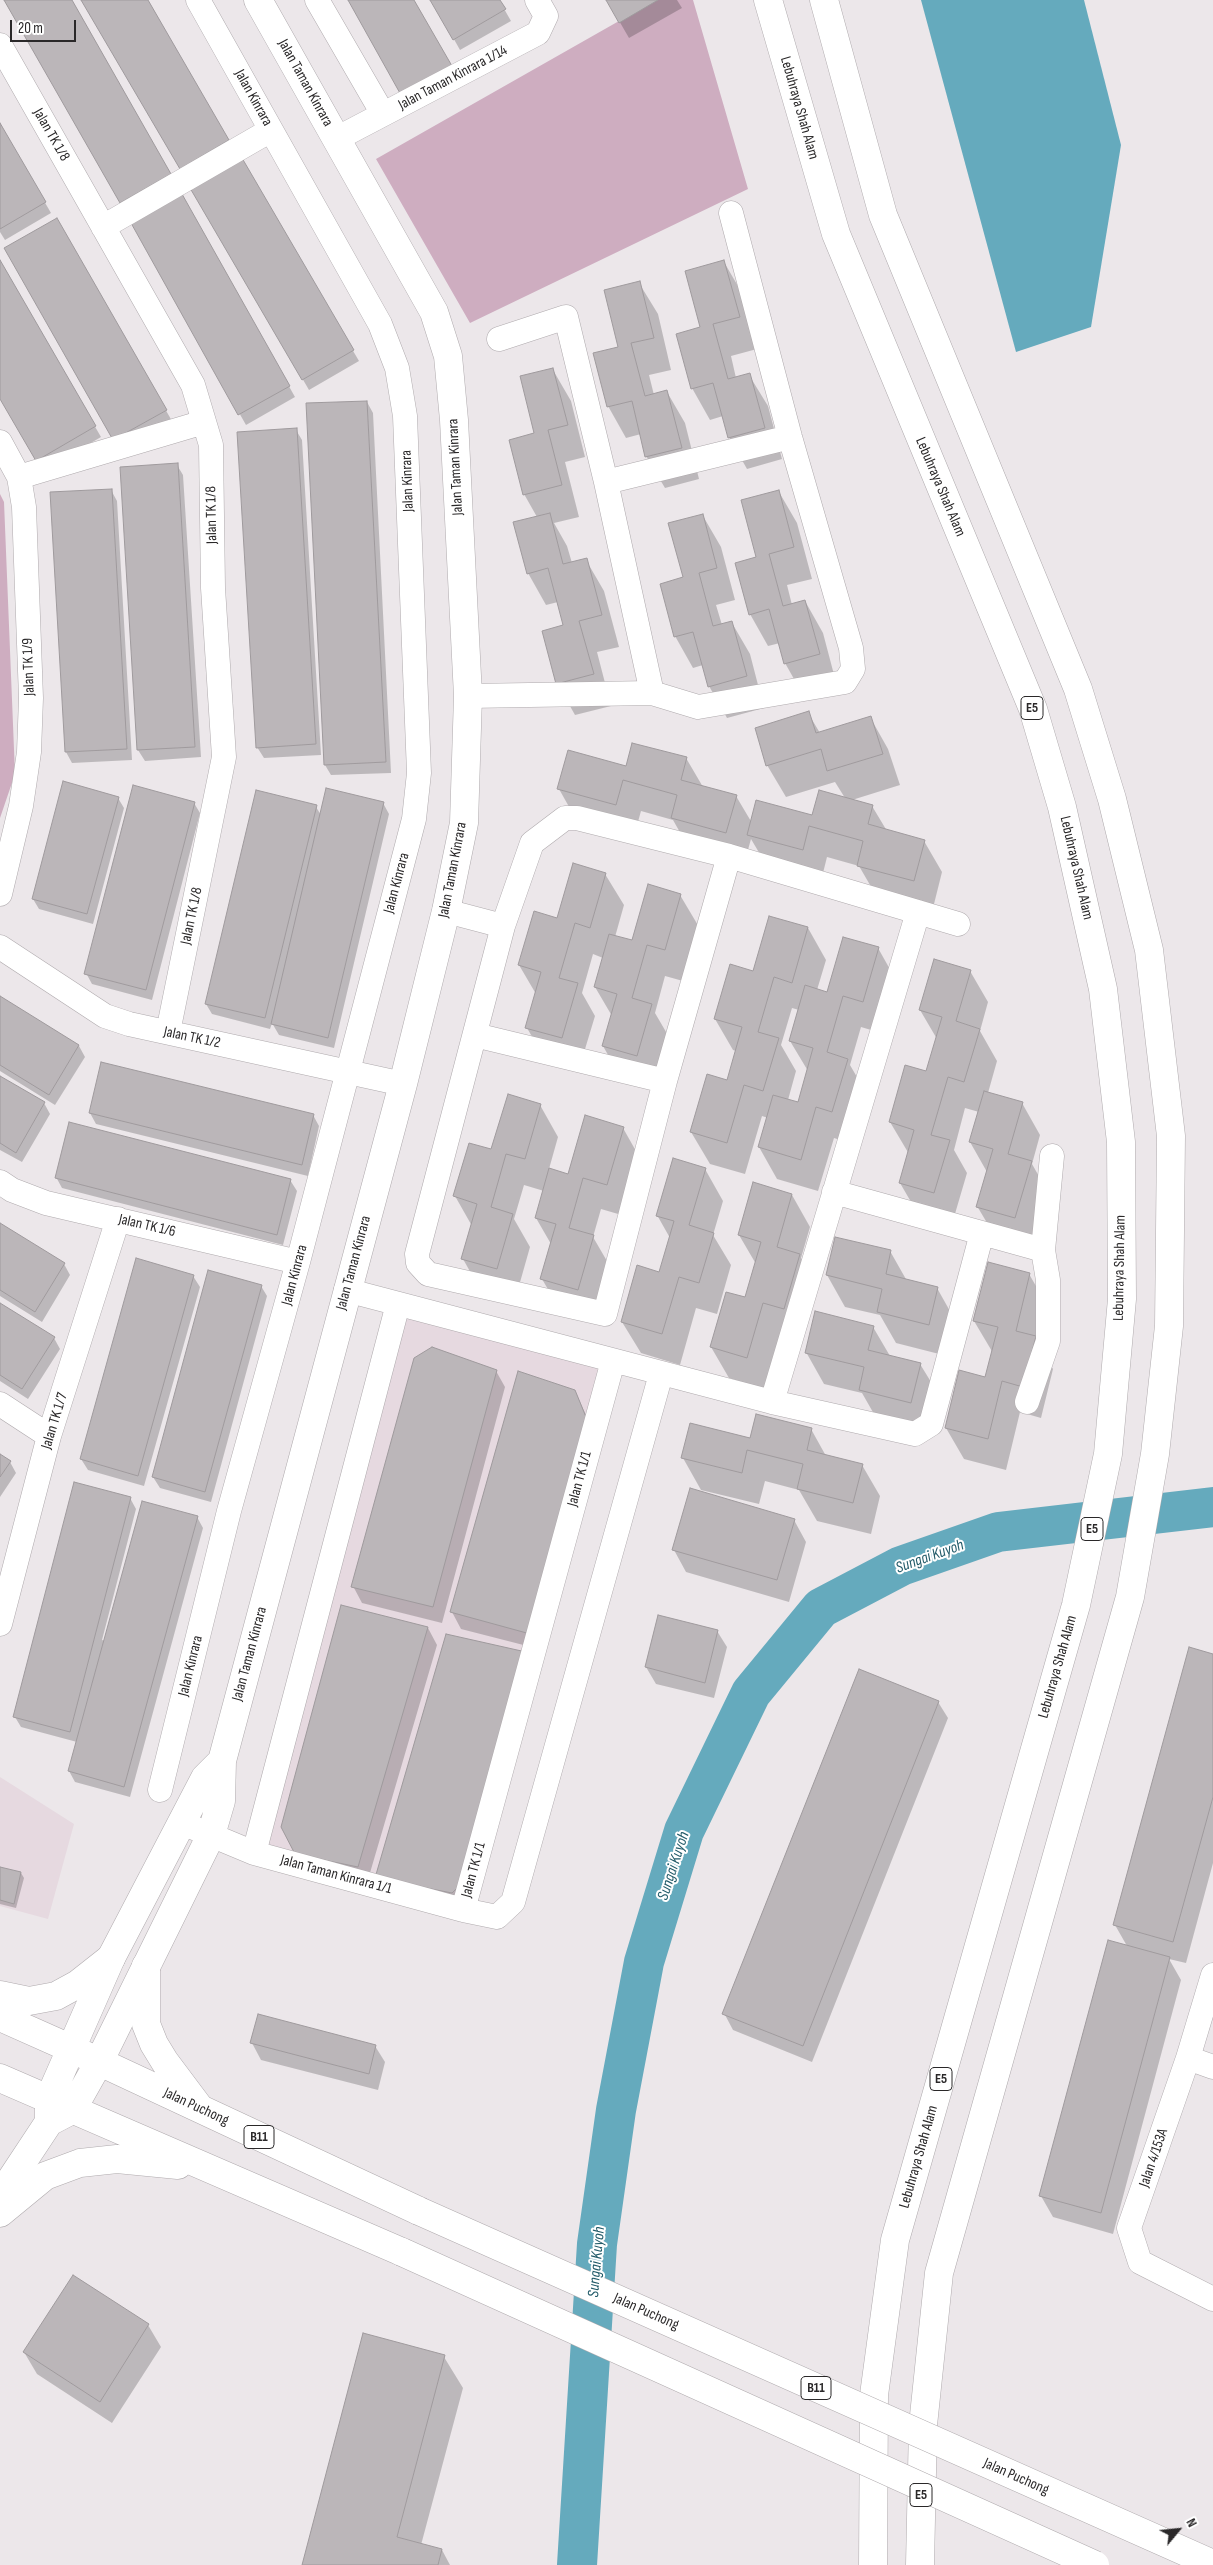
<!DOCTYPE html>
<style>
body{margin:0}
#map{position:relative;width:1213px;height:2565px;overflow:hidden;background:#ece7ea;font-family:"Sofia Sans Condensed",sans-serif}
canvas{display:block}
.north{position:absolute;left:1153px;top:2505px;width:50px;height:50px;-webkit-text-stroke:4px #fff;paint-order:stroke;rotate:62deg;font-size:14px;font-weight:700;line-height:20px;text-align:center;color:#2a2829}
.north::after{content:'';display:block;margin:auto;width:18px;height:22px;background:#2a2829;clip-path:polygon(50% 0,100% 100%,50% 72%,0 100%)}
.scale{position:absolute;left:10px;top:20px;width:66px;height:22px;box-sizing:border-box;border:2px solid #2a2829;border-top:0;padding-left:6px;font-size:15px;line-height:18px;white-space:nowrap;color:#2a2829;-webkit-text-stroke:4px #fff;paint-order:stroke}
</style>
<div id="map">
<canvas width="1213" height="2565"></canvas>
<div class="north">N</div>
<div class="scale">20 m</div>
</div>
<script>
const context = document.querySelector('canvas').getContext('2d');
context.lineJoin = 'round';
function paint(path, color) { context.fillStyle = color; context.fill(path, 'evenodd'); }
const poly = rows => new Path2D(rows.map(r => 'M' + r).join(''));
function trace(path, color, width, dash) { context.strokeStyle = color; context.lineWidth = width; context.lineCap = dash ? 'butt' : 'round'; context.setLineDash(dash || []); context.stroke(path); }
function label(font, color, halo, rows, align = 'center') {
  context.font = font + ' "Sofia Sans Condensed",sans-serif'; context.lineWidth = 4; context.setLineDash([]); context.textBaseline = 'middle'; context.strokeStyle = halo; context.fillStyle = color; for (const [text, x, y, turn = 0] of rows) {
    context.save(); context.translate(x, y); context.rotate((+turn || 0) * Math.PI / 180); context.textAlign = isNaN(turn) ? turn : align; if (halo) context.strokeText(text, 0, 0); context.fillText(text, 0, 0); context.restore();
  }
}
paint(poly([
 [405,1316,599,1368,458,1899,263,1847],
 [0,1777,74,1824,48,1919,0,1906]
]), '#e6d9e0');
paint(poly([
 [656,0,693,0,748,189,470,323,376,159],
 [0,494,4,502,15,774,0,818]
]), '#ceadc0');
paint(poly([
 [921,0,1084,0,1121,145,1091,327,1016,352]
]), '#65aabd');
paint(poly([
 [432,0,499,0,511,21,460,50],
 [607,0,677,0,682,8,629,38],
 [0,125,51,213,5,240,0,232],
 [241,160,359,361,309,390,192,189],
 [182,196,295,397,246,425,132,224],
 [56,219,172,421,121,450],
 [0,262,101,437,43,471,0,397],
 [724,262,742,293,757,349,731,356,736,378,749,375,768,406,782,459,747,469,729,437,723,416,710,420,692,388,702,328],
 [639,283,658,314,671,370,649,375,654,395,667,392,685,423,699,479,665,488,646,456,641,434,626,438,608,406,619,348],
 [553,370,571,401,585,457,565,462,579,517,554,523,567,546,572,563,586,560,604,591,619,647,597,652,611,706,575,715,557,683,565,626,558,602,546,605,528,573,537,517,524,494,535,434],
 [367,402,373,413,391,773,331,775,325,765],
 [296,430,302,440,321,755,264,758,257,747],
 [177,465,183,475,201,757,145,761,138,750],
 [111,490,117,501,132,760,72,763,66,752],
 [779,492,797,523,812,579,787,585,792,605,805,601,823,633,837,686,803,695,785,663,780,643,768,646,750,614,758,558],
 [703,516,721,547,735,600,716,605,722,625,732,623,750,654,764,708,727,718,709,686,703,665,693,668,675,636],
 [808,713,820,733,870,717,888,749,900,785,852,800,872,806,887,831,924,841,942,872,932,912,877,897,859,866,827,857,821,881,767,866,751,839,744,864,690,850,673,820,641,811,634,836,577,821,559,789,627,768,686,758,703,787,736,796,752,823,813,817,845,798,835,782,786,797,767,765],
 [118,798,124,808,93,924,39,909,33,899],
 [194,803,200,813,152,1000,92,984,86,973],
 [383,803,389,814,334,1048,279,1035,272,1023,270,1029,212,1014,206,1004,316,807,321,815],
 [605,874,624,905,615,937,632,942,680,895,699,927,683,981,665,976,655,1013,669,1037,654,1087,621,1078,603,1046,612,1016,595,987,603,958,593,954,582,993,595,1016,579,1069,545,1059,527,1028,536,994,519,965,558,920],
 [808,928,826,960,817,990,828,993,878,948,896,980,881,1033,861,1027,850,1065,865,1091,850,1143,834,1138,818,1191,777,1179,759,1147,768,1118,762,1116,745,1174,710,1164,691,1132,728,1081,736,1051,733,1050,715,1019,754,973],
 [792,1008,799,1010,790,1041,808,1071,799,1103,788,1100,796,1071,781,1045],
 [970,971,988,1002,980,1031,997,1061,988,1093,1022,1103,1040,1135,1032,1164,1049,1194,1033,1249,996,1238,977,1206,987,1172,970,1142,979,1112,965,1108,954,1150,967,1173,952,1224,918,1214,900,1183,909,1154,890,1122,927,1073,937,1039,920,1010],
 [0,998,79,1046,85,1057,55,1105,0,1071],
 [0,1077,44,1103,50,1114,22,1162,0,1150],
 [540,1105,558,1137,549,1169,569,1175,623,1128,641,1160,625,1216,601,1209,593,1237,611,1268,596,1321,560,1310,542,1279,551,1244,536,1218,544,1191,524,1185,514,1219,530,1247,515,1300,481,1291,463,1259,472,1226,455,1196,492,1151],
 [90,1113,313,1115,319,1126,308,1176,96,1124],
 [705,1169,723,1201,713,1235,731,1265,717,1314,696,1308,680,1365,641,1353,622,1322,660,1273,670,1238,657,1215],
 [56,1177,290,1180,297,1191,283,1245,62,1188],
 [792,1195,810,1227,801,1258,817,1286,765,1389,729,1378,711,1347,745,1299,756,1264,739,1235],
 [0,1224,64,1264,70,1275,42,1322,0,1296],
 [890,1251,907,1281,937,1288,955,1320,947,1356,896,1343,880,1315,845,1307,827,1275],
 [1029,1274,1047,1305,1038,1343,1053,1369,1041,1418,1020,1412,1006,1470,964,1459,946,1428,986,1378,993,1353,974,1321],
 [193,1276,200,1287,144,1486,88,1470,81,1459],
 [261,1286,267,1296,211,1502,160,1488,153,1477],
 [0,1304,54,1338,60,1349,28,1399,0,1381],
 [873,1327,890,1356,920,1364,939,1395,929,1434,878,1421,862,1393,824,1384,806,1352],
 [496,1371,505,1387,442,1623,362,1603,353,1586],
 [575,1391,595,1435,543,1650,461,1629,452,1612],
 [811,1429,826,1456,862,1465,880,1496,871,1534,817,1521,799,1490,765,1481,759,1504,701,1490,683,1458],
 [0,1455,10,1462,16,1473,0,1497],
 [130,1498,136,1509,102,1640,105,1641,197,1517,203,1528,130,1797,75,1782,69,1771,77,1742,21,1727,15,1717],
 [794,1520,806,1542,789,1602,686,1572,674,1550],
 [342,1606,428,1628,437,1645,367,1883,306,1870],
 [717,1631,727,1647,714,1698,656,1684,646,1667],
 [447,1635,472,1899,386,1894],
 [1213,1655,1213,1863,1186,1963,1169,1959,1181,1980,1113,2234,1053,2217,1041,2196,1127,1946,1115,1925],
 [938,1702,948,1718,812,2062,733,2030,724,2013],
 [0,1868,21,1873,24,1878,16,1908,0,1904],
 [252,2043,375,2046,385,2062,378,2090,261,2060],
 [73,2276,148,2325,161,2347,112,2423,37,2374,24,2352],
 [444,2357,463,2388,421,2545,442,2550,450,2565,304,2565]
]), '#0003');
trace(poly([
 [577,2565,597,2244,616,2110,644,1962,684,1831,751,1693,821,1608,901,1566,998,1532,1213,1507]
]), '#65aabd', 40);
const building = poly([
 [4,0,72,0,171,174,120,203,4,0],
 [81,0,148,0,229,140,180,169,81,0],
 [348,0,414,0,452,66,401,95,348,0],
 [430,0,500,0,506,9,453,40,430,0],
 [606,0,658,0,619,23,606,0],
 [0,123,46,202,0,229,0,123],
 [242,158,354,350,302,380,190,188,242,158],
 [182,194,290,386,238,415,131,223,182,194],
 [57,218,167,410,113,440,4,248,57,218],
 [0,260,96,426,36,461,0,399,0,260],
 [724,260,740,317,713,324,728,379,750,373,765,428,728,438,713,383,691,389,676,334,700,327,685,271,724,260],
 [640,281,654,338,631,343,645,396,667,390,682,448,645,457,632,401,607,407,593,353,618,347,604,290,640,281],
 [553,368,568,425,548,430,562,485,523,495,509,440,534,433,520,376,553,368],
 [367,401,386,762,324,765,306,403,367,401],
 [297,428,316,744,256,748,237,432,297,428],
 [178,463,195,747,137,750,120,467,178,463],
 [112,489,127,749,65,752,50,492,112,489],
 [779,490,794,547,769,554,783,606,805,600,820,654,784,664,769,609,749,615,735,563,756,557,741,500,779,490],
 [550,513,563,564,587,558,602,615,579,621,594,674,556,684,542,631,563,625,548,568,527,574,513,522,550,513],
 [703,514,717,568,699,573,713,626,732,621,747,676,708,687,693,632,674,637,660,584,683,577,668,523,703,514],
 [809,711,816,733,871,716,883,754,827,771,821,749,766,766,755,728,809,711],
 [632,743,687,757,681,780,737,795,726,833,671,818,677,795,623,780,616,805,557,789,568,750,626,766,632,743],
 [63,781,119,797,87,914,32,899,63,781],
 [133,785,195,802,146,990,84,974,133,785],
 [326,788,384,802,328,1038,271,1024,326,788],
 [256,790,317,805,265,1018,205,1004,256,790],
 [819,790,873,805,868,824,925,840,914,881,857,866,863,841,809,826,803,850,747,835,756,800,812,815,819,790],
 [573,863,606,873,590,928,575,923,559,978,578,983,562,1038,525,1028,541,972,518,965,534,911,557,918,573,863],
 [648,884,681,894,665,950,647,945,632,998,652,1004,637,1056,602,1046,617,994,594,987,609,934,632,940,648,884],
 [769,916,808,927,792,983,774,977,758,1032,779,1038,763,1091,744,1085,727,1143,690,1132,707,1074,727,1080,742,1027,714,1019,730,964,753,971,769,916],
 [843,937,879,947,863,1002,843,996,827,1052,848,1059,832,1112,816,1107,801,1160,758,1147,773,1095,798,1102,813,1048,789,1041,805,985,827,992,843,937],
 [934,959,971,970,956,1021,980,1029,964,1082,948,1077,931,1135,950,1140,934,1193,899,1183,914,1130,889,1122,905,1065,926,1071,942,1017,919,1010,934,959],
 [0,996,79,1045,49,1095,0,1065,0,996],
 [101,1062,314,1114,302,1165,89,1113,101,1062],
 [0,1076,45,1102,16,1153,0,1143,0,1076],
 [984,1091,1023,1102,1008,1154,1032,1161,1015,1218,976,1207,993,1149,969,1142,984,1091],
 [508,1094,541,1104,525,1159,506,1154,491,1207,513,1214,497,1269,461,1259,477,1204,453,1196,469,1143,491,1149,508,1094],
 [585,1115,624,1127,607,1185,583,1178,569,1228,594,1235,578,1290,540,1279,556,1224,535,1218,549,1168,568,1174,585,1115],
 [69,1122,291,1179,277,1235,55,1178,69,1122],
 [673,1158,706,1168,689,1225,714,1233,699,1283,679,1277,662,1334,621,1322,637,1265,659,1272,674,1221,656,1216,673,1158],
 [753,1182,792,1194,777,1247,800,1254,784,1309,763,1303,747,1358,710,1347,726,1292,745,1297,761,1242,738,1235,753,1182],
 [0,1223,65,1263,35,1312,0,1290,0,1223],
 [835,1237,891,1250,886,1274,938,1287,929,1325,877,1312,882,1289,826,1275,835,1237],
 [136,1258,194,1275,138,1476,80,1459,136,1258],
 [988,1262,1030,1273,1016,1331,1036,1336,1023,1387,1002,1381,988,1439,945,1428,959,1370,985,1377,998,1327,973,1321,988,1262],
 [208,1270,262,1285,205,1492,152,1477,208,1270],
 [0,1303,55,1337,22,1389,0,1375,0,1303],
 [815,1311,874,1326,868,1350,921,1363,911,1403,859,1390,864,1367,805,1353,815,1311],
 [432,1347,497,1370,433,1607,351,1587,414,1358,432,1347],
 [518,1371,575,1390,586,1417,534,1635,450,1612,518,1371],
 [756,1414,812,1428,807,1450,863,1464,853,1503,797,1489,803,1464,747,1450,742,1473,681,1458,690,1423,750,1438,756,1414],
 [0,1454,11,1461,0,1477,0,1454],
 [74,1482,131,1497,70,1732,13,1717,74,1482],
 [690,1488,795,1519,777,1580,672,1550,690,1488],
 [142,1501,198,1516,124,1787,68,1771,142,1501],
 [341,1605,428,1627,358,1867,295,1854,281,1827,341,1605],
 [658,1615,718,1630,705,1683,645,1667,658,1615],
 [446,1634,526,1652,463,1882,452,1893,375,1878,446,1634],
 [1189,1647,1213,1654,1213,1797,1173,1942,1113,1925,1189,1647],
 [859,1669,939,1701,803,2046,722,2014,859,1669],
 [0,1867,21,1872,14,1904,0,1900,0,1867],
 [1108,1940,1170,1957,1101,2213,1039,2196,1108,1940],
 [258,2014,376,2045,369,2074,250,2043,258,2014],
 [73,2275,149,2324,100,2402,23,2352,73,2275],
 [363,2333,445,2355,397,2537,442,2549,438,2565,302,2565,363,2333]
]);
paint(building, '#bbb6b9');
trace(building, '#9f9a9d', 1);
const minor = poly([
 [317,0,383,114],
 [0,45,193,385,211,445,213,588,224,757,168,1032],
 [336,139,538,33,546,16,537,0],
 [103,227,271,130],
 [499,339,566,317,606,482,652,693],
 [0,442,19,477,24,507,31,698,29,752,21,806,0,894],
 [19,477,204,422],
 [606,482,790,437],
 [468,696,652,693,698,707,845,682,853,669,851,648,790,437,731,213],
 [729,856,665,1081,605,1314,428,1274,418,1263,417,1254,503,926,532,843,565,818,577,818,729,856,958,924],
 [446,911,503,926],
 [0,947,105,1016,129,1024,403,1084],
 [475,1035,665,1081],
 [0,1182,12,1190,46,1203,298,1262],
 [834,1192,1043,1250],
 [346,1290,772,1402,915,1434,931,1424,982,1233],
 [772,1402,918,912],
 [1027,1402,1048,1341,1048,1280,1043,1250,1052,1156],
 [0,1404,49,1436],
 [0,1624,49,1436,118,1219],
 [160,1790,229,1511,298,1262,414,819,419,773,405,416,397,368,380,324,198,0],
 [182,1823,254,1853,463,1910,497,1917,513,1902,661,1374],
 [254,1853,398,1304],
 [463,1910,613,1361],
 [1213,1975,1188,2058,1129,2228,1140,2262,1213,2299],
 [1188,2058,1213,2067]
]);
const tertiary = poly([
 [49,2121,49,2099,111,1958,205,1778,222,1761],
 [0,2196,49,2122,72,2110,99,2062,211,1835,221,1801,222,1761,403,1084,446,911,464,823,468,696,454,420,448,356,434,312,258,0]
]);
const primary = poly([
 [146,1966,146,2024,154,2044,165,2062,198,2106],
 [0,1995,29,2001,56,1996,78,1984,111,1958],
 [0,2017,72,2049,419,2211],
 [0,2078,402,2252],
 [0,2213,45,2176,80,2163,117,2159,178,2165]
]);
const motorway = poly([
 [768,0,836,234,1033,709,1062,807,1103,989,1121,1142,1122,1299,1108,1454,1076,1605,895,2240,874,2395,873,2565],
 [824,0,883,215,1078,689,1112,799,1149,950,1171,1136,1169,1326,1155,1454,1130,1597,939,2273,923,2425,920,2565]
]);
trace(minor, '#afaaad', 25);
trace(tertiary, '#afaaad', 29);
trace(primary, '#afaaad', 29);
trace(motorway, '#afaaad', 29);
trace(minor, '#fff', 24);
trace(tertiary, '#fff', 28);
trace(primary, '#fff', 28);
trace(motorway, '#fff', 28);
const primaryBridge = poly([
 [419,2211,1213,2564],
 [402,2252,1095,2565]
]);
trace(primaryBridge, '#afaaad', 29, []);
trace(primaryBridge, '#fff', 28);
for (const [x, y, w] of [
 [1032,708,22],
 [1092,1529,22],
 [941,2079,22],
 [259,2137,30],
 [816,2388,30],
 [921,2495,22]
]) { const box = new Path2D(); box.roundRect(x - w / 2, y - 11.5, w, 23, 4); context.fillStyle = '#fff'; context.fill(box); trace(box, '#2a2829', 1); }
label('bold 14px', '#2a2829', null, [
 ["E5",1032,708],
 ["E5",1092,1529],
 ["E5",941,2079],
 ["B11",259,2137],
 ["B11",816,2388],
 ["E5",921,2495]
]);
label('15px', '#2a2829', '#fff', [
 ["Jalan Taman Kinrara 1/14",453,78,-28],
 ["Jalan Taman Kinrara",305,83,61],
 ["Jalan Kinrara",253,98,61],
 ["Lebuhraya Shah Alam",799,108,74],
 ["Jalan TK 1/8",51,135,60],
 ["Jalan Taman Kinrara",456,467,-93],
 ["Jalan Kinrara",408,481,-92],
 ["Lebuhraya Shah Alam",940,487,67],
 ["Jalan TK 1/8",212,515,-91],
 ["Jalan TK 1/9",29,667,-92],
 ["Lebuhraya Shah Alam",1076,868,77],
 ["Jalan Taman Kinrara",453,870,-79],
 ["Jalan Kinrara",397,883,-75],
 ["Jalan TK 1/8",192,916,-78],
 ["Jalan TK 1/2",192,1038,12],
 ["Jalan TK 1/6",147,1226,13],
 ["Jalan Taman Kinrara",354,1263,-75],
 ["Lebuhraya Shah Alam",1120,1268,-89],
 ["Jalan Kinrara",295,1275,-75],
 ["Jalan TK 1/7",55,1421,-73],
 ["Jalan TK 1/1",580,1479,-75],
 ["Jalan Taman Kinrara",250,1654,-75],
 ["Jalan Kinrara",191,1666,-76],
 ["Lebuhraya Shah Alam",1058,1667,-74],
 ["Jalan TK 1/1",474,1870,-75],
 ["Jalan Taman Kinrara 1/1",336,1875,15],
 ["Jalan Puchong",196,2107,25],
 ["Lebuhraya Shah Alam",919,2157,-74],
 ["Jalan 4/153A",1154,2158,-71],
 ["Jalan Puchong",646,2312,24],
 ["Jalan Puchong",1016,2477,24]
]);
label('italic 16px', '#225b69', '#fff', [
 ["Sungai Kuyoh",930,1557,-20],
 ["Sungai Kuyoh",674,1866,-72],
 ["Sungai Kuyoh",597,2262,-85]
]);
</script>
